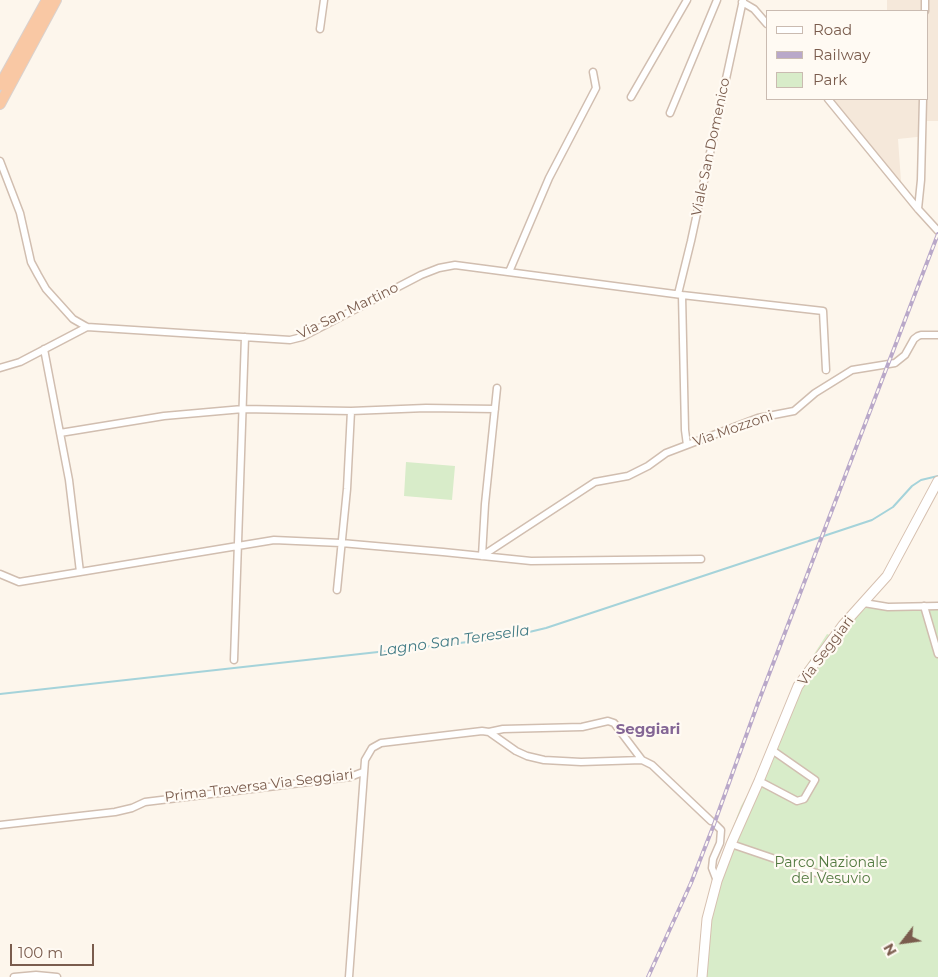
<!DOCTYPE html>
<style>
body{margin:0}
#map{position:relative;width:938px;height:977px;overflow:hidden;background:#fdf6ec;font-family:Montserrat,sans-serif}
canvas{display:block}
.legend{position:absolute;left:766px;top:10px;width:162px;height:90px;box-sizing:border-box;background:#fffaf3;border:1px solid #cabbb1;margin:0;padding:6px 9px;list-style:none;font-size:15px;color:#7a5c4d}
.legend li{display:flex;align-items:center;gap:10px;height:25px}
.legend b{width:25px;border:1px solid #cabbb1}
.north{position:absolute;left:878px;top:917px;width:50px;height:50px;-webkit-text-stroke:4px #fffaf3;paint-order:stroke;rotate:240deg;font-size:14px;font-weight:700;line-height:20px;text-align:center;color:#7a5c4d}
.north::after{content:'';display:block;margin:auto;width:18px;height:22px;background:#7a5c4d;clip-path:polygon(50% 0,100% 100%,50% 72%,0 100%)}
.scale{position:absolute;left:10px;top:944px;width:84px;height:22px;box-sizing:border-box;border:2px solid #7a5c4d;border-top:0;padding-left:6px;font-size:15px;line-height:18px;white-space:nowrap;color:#7a5c4d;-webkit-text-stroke:4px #fffaf3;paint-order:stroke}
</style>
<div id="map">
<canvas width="938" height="977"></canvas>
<ul class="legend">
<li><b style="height:6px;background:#fff"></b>Road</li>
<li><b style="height:6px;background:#b9a8c9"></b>Railway</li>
<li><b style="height:14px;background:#d8ecc9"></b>Park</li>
</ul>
<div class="north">N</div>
<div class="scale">100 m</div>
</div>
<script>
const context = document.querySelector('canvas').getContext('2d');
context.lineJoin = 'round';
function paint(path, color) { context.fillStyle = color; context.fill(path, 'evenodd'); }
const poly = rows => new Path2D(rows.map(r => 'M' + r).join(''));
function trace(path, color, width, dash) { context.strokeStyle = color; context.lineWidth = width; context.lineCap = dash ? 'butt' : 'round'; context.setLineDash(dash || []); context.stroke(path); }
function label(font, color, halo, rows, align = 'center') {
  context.font = font + ' Montserrat,sans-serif'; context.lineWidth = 4.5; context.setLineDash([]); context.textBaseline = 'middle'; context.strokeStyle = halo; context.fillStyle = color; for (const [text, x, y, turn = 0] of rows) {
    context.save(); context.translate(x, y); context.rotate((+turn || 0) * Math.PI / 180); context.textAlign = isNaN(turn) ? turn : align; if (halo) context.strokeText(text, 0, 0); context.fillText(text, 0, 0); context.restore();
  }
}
paint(poly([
 [887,0,938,0,938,121,926,121,926,136,898,139,902,195,828,104,828,99,927,99,927,11,887,11]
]), '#f5e8da');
paint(poly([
 [406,462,455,466,452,500,404,496],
 [854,605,880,608,938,607,938,977,699,977,700,939,704,913,711,885,741,806,757,778,796,682,827,634,830,635]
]), '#d8ecc9');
trace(poly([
 [0,694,504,638,546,628,872,520,893,507,912,486,921,480,938,476]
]), '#a5d3da', 2);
const minor = poly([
 [742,2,754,9,767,24],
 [925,11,925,0],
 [320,29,324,0],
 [631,97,687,0],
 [828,99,918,209,938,231],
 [670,113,717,0],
 [0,161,20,213,31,262,38,275,46,289,73,319,87,327,290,340,302,337,421,275,439,268,455,265,682,295,685,430,687,445,758,418,794,411,815,393,852,370,895,363,905,355,914,339,918,336,921,335,938,335],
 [918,209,921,180,923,99],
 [509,272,549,178,596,88,593,72],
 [678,294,691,241,743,0],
 [682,295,823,311,826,370],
 [0,368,20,362,87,327],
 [60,433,164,416,243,409,351,411,426,408,495,409],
 [482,556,595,482,628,476,648,466,666,453,687,445],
 [482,556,485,504,497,388],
 [80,572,274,540,341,543,443,552,531,561,701,559],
 [0,574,19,582,80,572,69,480,44,349],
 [337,590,347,489,351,411],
 [864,603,888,607,938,606],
 [924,606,938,654],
 [234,660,245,337],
 [489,732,503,729,582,727,608,721,614,723,642,760],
 [759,781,797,801,804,799,815,780,772,750],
 [0,825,115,812,132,808,145,802,350,777,363,772],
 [716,825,721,830,720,843,713,859,712,868,717,881],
 [731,844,840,881],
 [14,977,36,975,57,977],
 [349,977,365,760,372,748,381,743,482,731,489,732,516,751,527,756,544,760,581,762,642,760,652,765,711,821]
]);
const secondary = poly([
 [702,977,707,919,717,881,731,844,759,781,798,686,843,625,887,576,938,481]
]);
const trunk = poly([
 [0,85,47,0],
 [0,104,56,0]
]);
trace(minor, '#d1beb0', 9);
trace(secondary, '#d6c0b0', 11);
trace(trunk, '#dad1cd', 12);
trace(minor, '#fff', 6);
trace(secondary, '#fff', 9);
trace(trunk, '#f9c8a4', 10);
const rail = poly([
 [648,977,691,883,713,827,758,703,938,234]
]);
trace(rail, '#b9a8c9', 4);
trace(rail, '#fffaf3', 2, [5.5]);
label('14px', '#7a5c4d', '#fffaf3', [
 ["Viale San Domenico",711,147,-78],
 ["Via San Martino",348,311,-26],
 ["Via Mozzoni",733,429,-19],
 ["Via Seggiari",826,651,-53],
 ["Prima Traversa Via Seggiari",259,786,-7]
]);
label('14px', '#537a41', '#fffaf3', [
 ["Parco Nazionale",831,863],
 ["del Vesuvio",831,879]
]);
label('italic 15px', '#437c86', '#fffaf3', [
 ["Lagno San Teresella",454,641,-8]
]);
label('bold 15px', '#846695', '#fffaf3', [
 ["Seggiari",648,730]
]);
</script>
